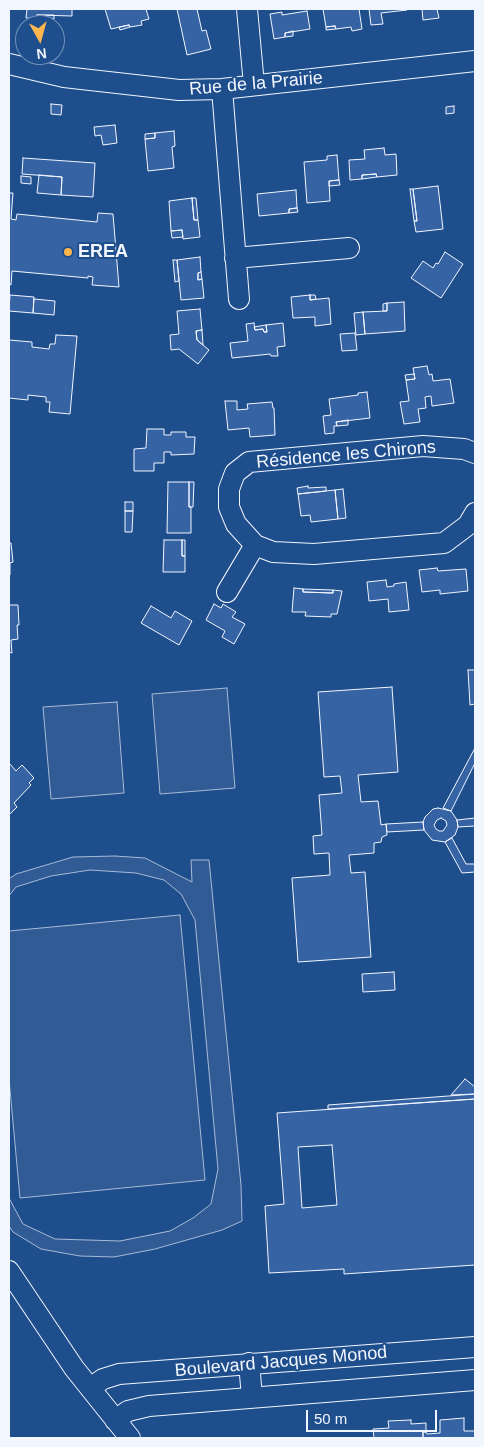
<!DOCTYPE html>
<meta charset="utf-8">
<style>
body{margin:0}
#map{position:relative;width:484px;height:1447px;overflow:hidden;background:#1f4e8c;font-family:Arial,sans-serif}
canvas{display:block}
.frame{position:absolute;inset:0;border:10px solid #f2f6ff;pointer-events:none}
.north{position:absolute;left:15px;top:15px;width:50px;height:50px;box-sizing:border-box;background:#1f4e8c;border:1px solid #7391ba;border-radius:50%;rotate:173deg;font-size:14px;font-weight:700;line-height:20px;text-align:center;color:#f2f6ff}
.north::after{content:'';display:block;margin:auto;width:18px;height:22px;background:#ffb74d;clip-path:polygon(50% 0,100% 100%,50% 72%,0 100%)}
.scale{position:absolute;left:306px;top:1410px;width:131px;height:22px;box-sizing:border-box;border:2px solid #f2f6ff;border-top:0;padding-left:6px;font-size:15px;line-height:18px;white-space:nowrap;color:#f2f6ff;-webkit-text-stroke:4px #1f4e8c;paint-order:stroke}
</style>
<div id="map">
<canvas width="484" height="1447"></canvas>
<div class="frame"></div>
<div class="north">N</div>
<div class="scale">50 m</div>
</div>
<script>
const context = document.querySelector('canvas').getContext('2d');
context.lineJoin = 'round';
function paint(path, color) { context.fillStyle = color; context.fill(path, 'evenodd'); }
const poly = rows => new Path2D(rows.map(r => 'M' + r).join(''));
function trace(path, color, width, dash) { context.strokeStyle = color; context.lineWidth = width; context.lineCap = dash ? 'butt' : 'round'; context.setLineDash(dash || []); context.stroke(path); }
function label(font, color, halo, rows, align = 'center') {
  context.font = font + ' Arial,sans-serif'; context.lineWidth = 4; context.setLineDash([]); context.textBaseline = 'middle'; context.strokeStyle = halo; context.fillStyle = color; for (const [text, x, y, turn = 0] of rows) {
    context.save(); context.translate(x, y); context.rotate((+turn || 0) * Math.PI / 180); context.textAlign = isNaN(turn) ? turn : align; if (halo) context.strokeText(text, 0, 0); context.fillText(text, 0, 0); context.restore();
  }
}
const built = poly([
 [227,688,235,788,160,794,152,694,227,688],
 [117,702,124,793,51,799,43,707,117,702],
 [115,856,145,858,192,882,191,860,209,860,241,1185,242,1221,222,1230,155,1249,114,1257,80,1256,41,1249,13,1232,9,1226,9,1198,23,1224,55,1239,120,1241,170,1231,193,1218,211,1204,218,1169,195,920,181,894,164,880,136,873,90,870,51,876,16,887,9,896,9,879,16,874,73,857,115,856],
 [180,915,205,1180,20,1198,9,1079,9,931,180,915]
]);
paint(built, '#305b95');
trace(built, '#a8bbd7', 1);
const building = poly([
 [27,9,72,9,72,16,37,15,37,19,26,18,27,9],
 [105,9,146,9,149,19,141,21,142,25,130,27,129,25,111,29,105,9],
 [177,9,197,9,202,31,206,30,211,49,187,55,177,9],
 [323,9,359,9,362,29,352,31,351,27,336,29,335,26,326,27,323,9],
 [369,9,407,9,407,10,381,13,383,24,371,25,369,9],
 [422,9,437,9,439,18,423,20,422,9],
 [307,11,310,29,285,33,285,37,274,39,270,14,282,12,282,15,307,11],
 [37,15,54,15,54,19,37,19,37,15],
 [129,25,130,27,120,30,119,27,129,25],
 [335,26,336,29,326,30,326,27,335,26],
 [293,31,293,36,285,37,285,33,293,31],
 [51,104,62,105,61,115,51,114,51,104],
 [454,106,454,113,446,114,446,107,454,106],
 [115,125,117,143,103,145,101,135,95,136,94,127,115,125],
 [174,131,175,146,172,147,174,168,148,171,145,139,155,138,155,133,174,131],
 [155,133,155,138,145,139,145,134,155,133],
 [384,148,385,155,396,154,397,175,377,177,376,174,362,175,362,179,350,180,349,160,365,159,364,150,384,148],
 [337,155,339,180,329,181,330,201,307,203,304,162,327,160,327,156,337,155],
 [23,158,95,163,93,197,61,195,62,177,22,174,23,158],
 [376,174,377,177,362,179,362,175,376,174],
 [39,175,62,177,61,195,37,193,39,175],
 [21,176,31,177,31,184,21,183,21,176],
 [339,180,340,185,329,186,329,181,339,180],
 [438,186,443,229,416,232,414,221,417,221,413,189,438,186],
 [410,189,413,189,417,221,414,221,410,189],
 [296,190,297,208,289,209,289,213,259,216,257,194,296,190],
 [9,193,13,193,11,219,16,220,17,214,97,222,98,213,113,214,119,287,92,285,93,277,88,276,88,278,12,271,11,285,9,284,9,193],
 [192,198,196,198,198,220,194,220,192,198],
 [192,198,194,220,198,220,200,237,183,239,182,230,171,231,169,201,192,198],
 [297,208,298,212,289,213,289,209,297,208],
 [182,230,183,237,172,238,171,231,182,230],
 [445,252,463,264,441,298,411,278,423,261,433,268,436,263,438,264,445,252],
 [200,257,201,272,198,273,198,280,202,279,204,298,181,300,177,260,200,257],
 [173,260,177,260,179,281,175,282,173,260],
 [201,272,202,279,198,280,198,273,201,272],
 [10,295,34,297,33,313,9,311,10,295],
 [310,295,315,295,316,299,310,300,310,295],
 [310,295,310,300,329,298,331,324,315,326,315,317,293,318,291,297,310,295],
 [34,299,55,301,54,315,33,313,34,299],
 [404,302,405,331,365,334,363,312,387,311,387,303,404,302],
 [387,303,387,311,383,311,383,304,387,303],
 [200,309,202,330,196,331,197,340,209,350,198,364,179,349,171,350,170,335,179,334,177,311,200,309],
 [363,312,365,334,356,335,354,313,363,312],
 [254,323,255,330,263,329,264,332,267,332,266,325,283,323,285,346,277,347,278,356,271,356,270,354,232,358,230,343,248,341,246,324,254,323],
 [266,325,267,332,264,332,263,329,255,330,254,327,266,325],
 [202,330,203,345,197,340,196,331,202,330],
 [355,333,357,350,342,351,340,334,355,333],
 [56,335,77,336,70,414,49,412,50,402,46,402,46,397,28,395,28,400,9,398,9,340,32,342,32,347,49,349,50,344,55,344,56,335],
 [427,366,429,375,432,374,433,381,450,379,454,403,432,406,431,396,425,397,426,408,418,409,420,422,404,424,400,402,409,401,406,380,415,379,413,368,427,366],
 [414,374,415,379,406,380,405,375,414,374],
 [367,392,370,418,336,422,337,426,334,426,334,433,325,434,323,416,331,415,329,399,358,395,358,393,367,392],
 [225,401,237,401,237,410,248,409,247,404,272,402,273,408,274,408,275,435,250,437,249,428,228,430,225,401],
 [348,420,348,425,337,426,336,422,348,420],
 [147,429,164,429,164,435,171,435,171,432,186,432,186,437,195,437,194,454,171,455,171,452,164,452,164,463,154,463,154,471,134,471,134,449,146,448,147,429],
 [168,482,189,482,189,507,191,507,191,533,167,533,168,482],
 [189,482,194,482,193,507,189,507,189,482],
 [308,486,308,488,326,487,326,491,298,494,297,488,308,486],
 [343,489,346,518,338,519,335,490,343,489],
 [335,490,338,519,311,522,310,515,301,516,298,494,335,490],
 [125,502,133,502,133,511,125,511,125,502],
 [125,511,133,511,132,532,125,532,125,511],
 [164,540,182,540,182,556,185,556,185,572,163,572,164,540],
 [182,540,185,540,185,556,182,556,182,540],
 [9,543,11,543,13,562,10,563,10,575,9,575,9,543],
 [437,568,438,571,466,569,468,591,440,594,440,590,422,592,419,570,437,568],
 [386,580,387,587,394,586,394,584,406,582,409,610,389,612,388,599,369,601,367,582,386,580],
 [294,588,303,589,303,592,333,593,333,590,342,591,337,614,331,614,331,617,305,616,306,612,292,612,294,588],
 [303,589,333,590,333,593,303,592,303,589],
 [9,598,9,605,18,605,19,625,17,625,18,639,11,640,12,653,9,652,9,598],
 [214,604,221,608,223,604,236,612,232,617,245,624,234,644,222,637,225,631,206,620,214,604],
 [151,606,171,618,175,611,192,621,179,645,141,623,151,606],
 [468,670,475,670,475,704,470,705,468,670],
 [392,687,398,772,358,775,361,802,378,801,381,825,386,824,387,835,382,837,381,842,374,843,374,853,349,855,351,873,365,872,371,957,298,962,292,878,330,875,329,853,314,854,313,836,322,835,319,795,342,793,340,776,324,777,318,692,392,687],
 [475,748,475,763,451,811,443,808,475,748],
 [9,763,16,771,22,765,34,778,29,783,31,785,14,803,17,807,9,815,9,763],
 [438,808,451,811,457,820,458,827,455,835,445,842,432,840,424,830,423,822,425,817,433,809,438,808],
 [441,818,446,821,447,825,443,831,439,831,436,829,434,825,437,820,441,818],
 [475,818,475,826,458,827,457,820,475,818],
 [423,822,424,830,387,832,386,824,423,822],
 [452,838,466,864,475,864,475,872,462,873,445,842,452,838],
 [394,972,395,990,363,992,362,974,394,972],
 [465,1079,475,1087,475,1094,451,1095,465,1079],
 [475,1094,475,1099,328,1109,328,1105,475,1094],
 [475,1099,475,1265,344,1274,344,1269,269,1273,265,1206,284,1204,277,1113,475,1099],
 [332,1145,337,1205,302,1208,298,1147,332,1145],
 [464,1418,464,1431,475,1431,475,1438,423,1438,423,1432,426,1432,427,1434,440,1433,440,1420,464,1418],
 [411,1420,411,1424,426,1423,426,1432,423,1432,423,1438,374,1438,373,1429,389,1428,388,1421,411,1420]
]);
paint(building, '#3563a3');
trace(building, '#f2f6ff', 1);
const minor = poly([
 [247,9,254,85],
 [9,64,64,77,179,90,222,89,475,61],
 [222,89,239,299],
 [235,258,349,248],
 [475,453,464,449,423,446,249,462,235,473,229,489,229,507,236,524,255,545,273,552,314,554,444,543,468,525,475,513],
 [227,592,255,545],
 [9,1271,74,1368,130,1438],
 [249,1363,252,1397],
 [90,1388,103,1379,119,1374,475,1347],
 [115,1420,128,1411,149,1406,475,1380]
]);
trace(minor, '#f2f6ff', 22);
trace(minor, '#1f4e8c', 20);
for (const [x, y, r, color] of [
 [68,252,5,"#ffb74d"]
]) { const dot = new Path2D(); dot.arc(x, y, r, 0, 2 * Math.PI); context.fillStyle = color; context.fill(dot); trace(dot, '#1f4e8c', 2); }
label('18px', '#f2f6ff', '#1f4e8c', [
 ["Rue de la Prairie",256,84,-5],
 ["Résidence les Chirons",346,455,-5],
 ["Boulevard Jacques Monod",281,1362,-5]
]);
label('bold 18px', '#f2f6ff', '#1f4e8c', [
 ["EREA",78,252]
], 'left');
</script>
